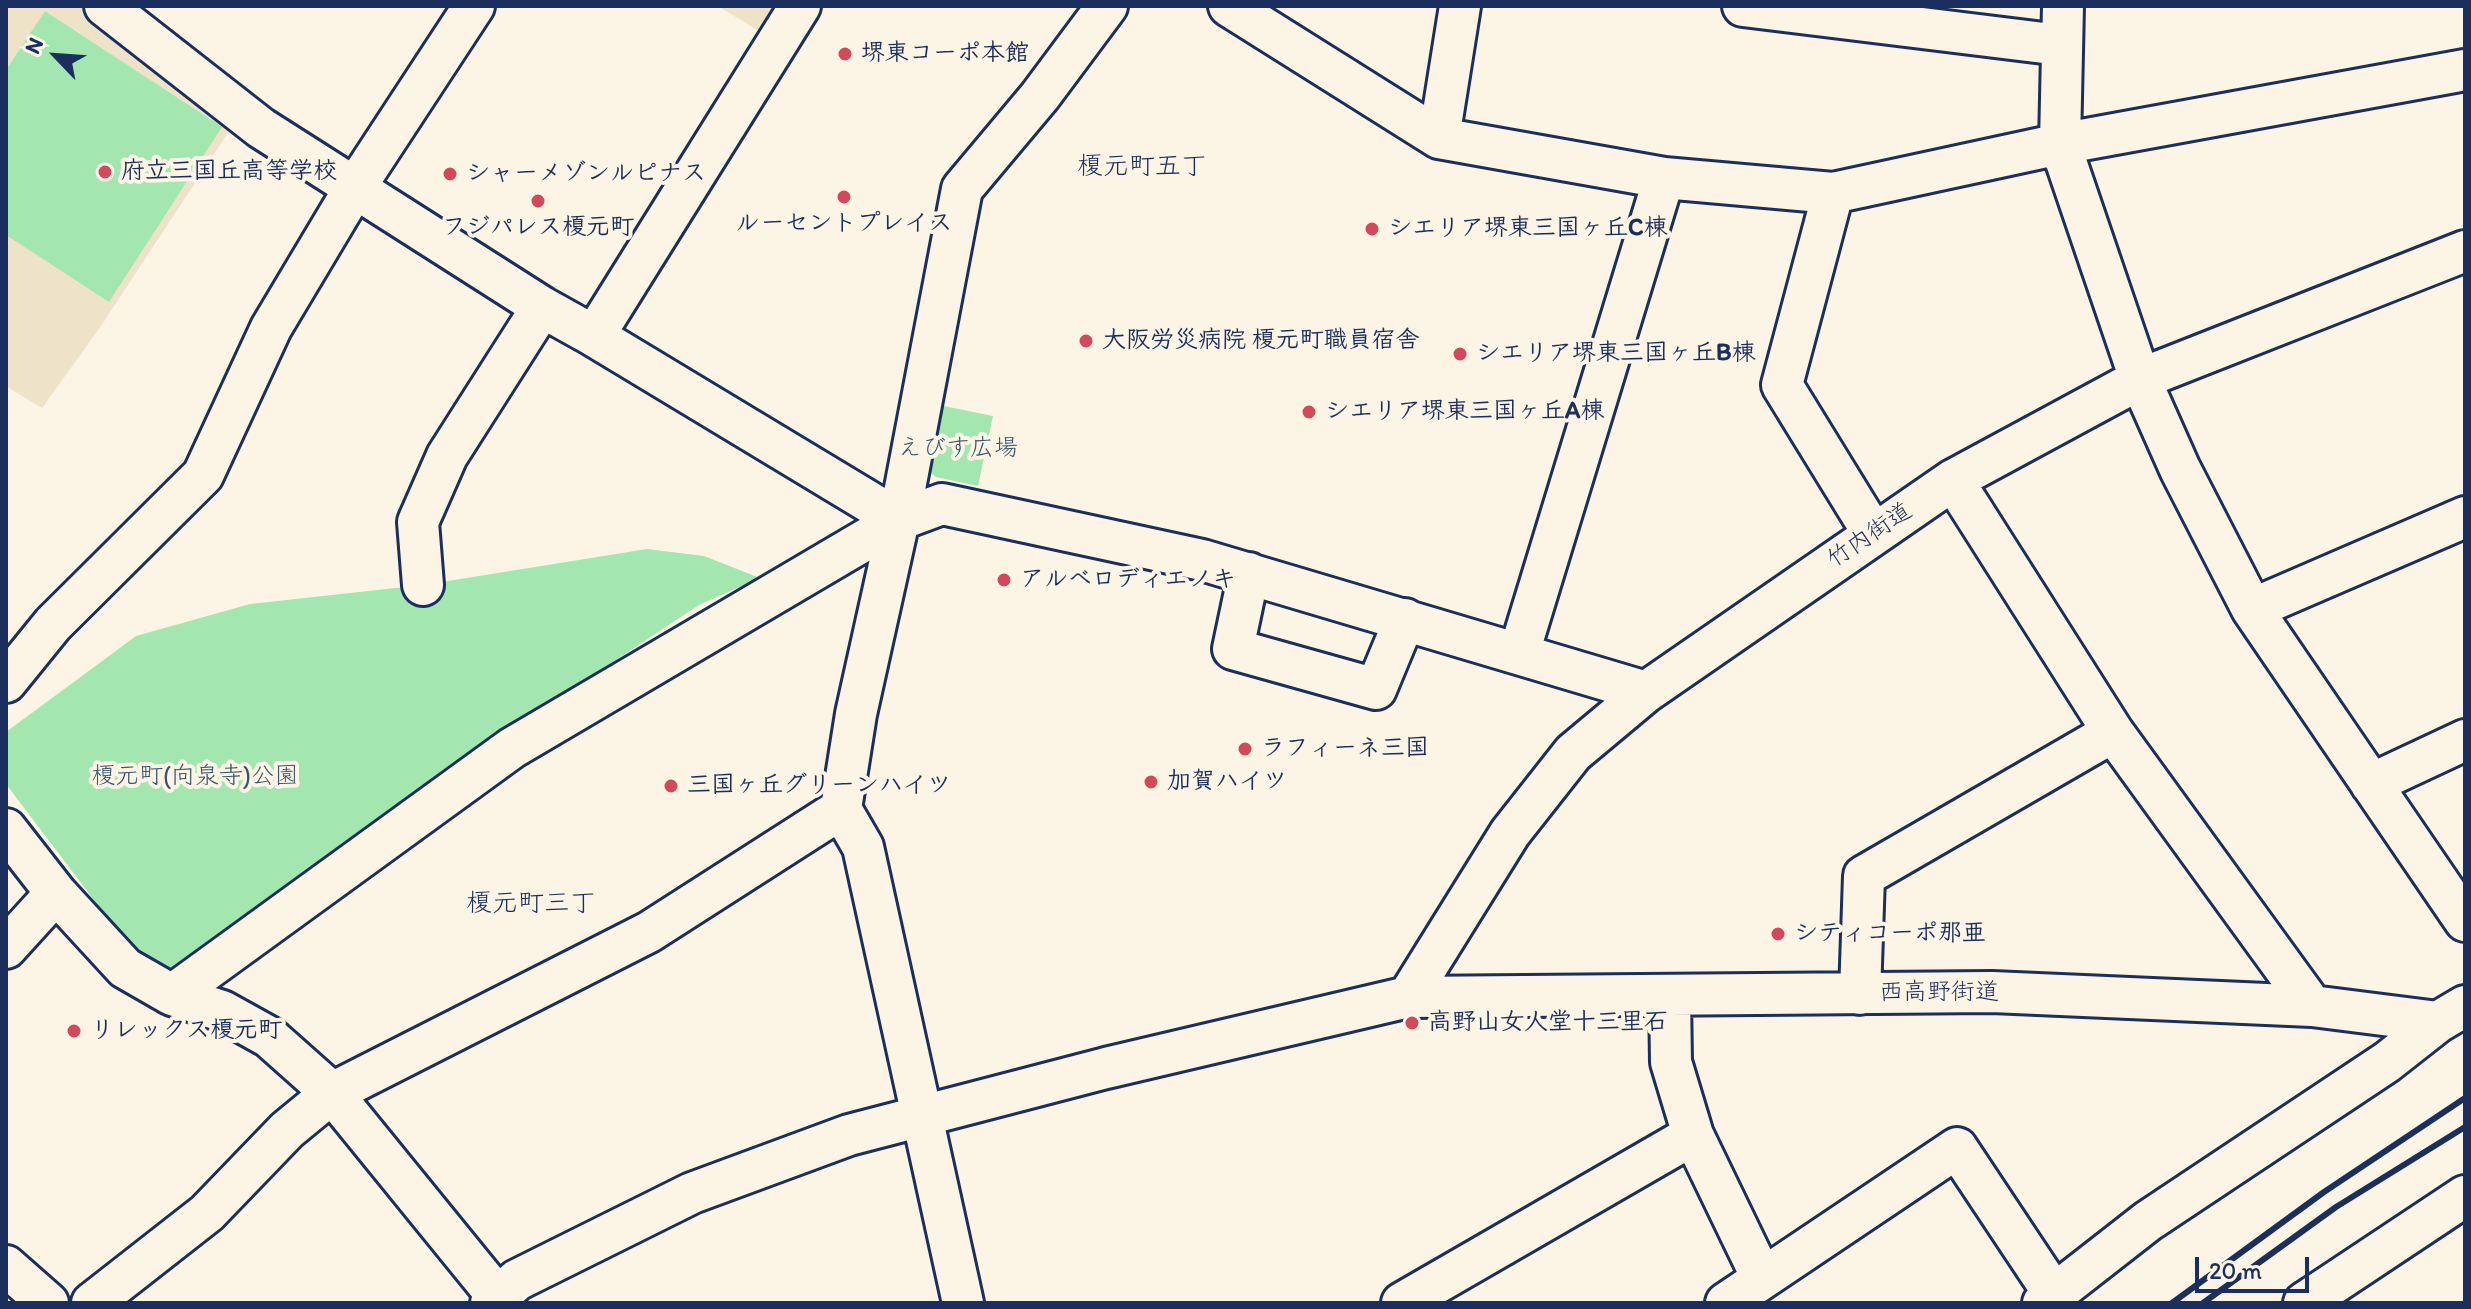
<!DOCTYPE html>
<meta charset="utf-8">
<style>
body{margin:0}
#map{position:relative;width:2471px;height:1309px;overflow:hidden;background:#fcf5e5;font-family:Itim,sans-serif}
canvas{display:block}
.frame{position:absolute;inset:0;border:8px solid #1b2f5e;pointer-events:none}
.north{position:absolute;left:16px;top:16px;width:80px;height:80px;-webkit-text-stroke:6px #fcf5e5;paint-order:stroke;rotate:295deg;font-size:22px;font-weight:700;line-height:32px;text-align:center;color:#1b2f5e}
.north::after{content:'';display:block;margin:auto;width:28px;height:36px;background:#1b2f5e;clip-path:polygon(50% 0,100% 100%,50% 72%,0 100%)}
.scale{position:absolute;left:2195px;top:1257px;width:114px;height:36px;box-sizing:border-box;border:4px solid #1b2f5e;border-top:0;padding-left:10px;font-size:24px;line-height:28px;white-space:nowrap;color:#1b2f5e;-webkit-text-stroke:6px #fcf5e5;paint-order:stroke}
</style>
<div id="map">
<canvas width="2471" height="1309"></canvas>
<div class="frame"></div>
<div class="north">N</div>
<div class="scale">20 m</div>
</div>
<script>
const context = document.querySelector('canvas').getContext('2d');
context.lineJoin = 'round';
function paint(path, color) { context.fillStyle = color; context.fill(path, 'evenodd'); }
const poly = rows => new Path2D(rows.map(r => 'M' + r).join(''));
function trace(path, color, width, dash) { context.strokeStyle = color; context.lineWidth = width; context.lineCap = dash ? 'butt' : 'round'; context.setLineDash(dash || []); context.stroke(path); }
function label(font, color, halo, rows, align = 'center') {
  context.font = font + ' Itim,"Klee One",sans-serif'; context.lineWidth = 8; context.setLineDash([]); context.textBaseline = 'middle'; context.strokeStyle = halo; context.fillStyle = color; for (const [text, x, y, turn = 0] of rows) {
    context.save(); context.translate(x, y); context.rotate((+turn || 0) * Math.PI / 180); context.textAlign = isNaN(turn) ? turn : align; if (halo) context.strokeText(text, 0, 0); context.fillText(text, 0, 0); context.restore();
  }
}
paint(poly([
 [6,6,85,6,233,125,101,326,42,408,6,386],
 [718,6,779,6,762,33]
]), '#eee2c8');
paint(poly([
 [45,11,222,127,109,302,6,235,6,70],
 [939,405,993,416,978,486,936,477,925,468],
 [647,549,704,556,760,578,699,605,528,718,187,967,170,970,141,962,6,784,6,732,136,636,250,604,423,585]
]), '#a3e6b0');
const minor = poly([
 [105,6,261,128,542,307,594,336,800,6],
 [1229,6,1439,138],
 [1460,6,1439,138,1664,178,1833,193,1782,385,1873,533],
 [1743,6,2060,45],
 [2063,6,2060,144,2140,379,2180,469,2252,609,2465,921],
 [1833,193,2060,144,2465,70],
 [594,336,899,520],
 [1953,480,2113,732,2312,1006],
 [1249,573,1233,649,1376,689,1405,619],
 [423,585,418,522,447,456,542,307],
 [2252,609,2465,517],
 [1519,653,1664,178],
 [6,682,53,624,203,475,271,328,354,189,474,6],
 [2371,784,2465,740],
 [6,829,56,893,125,968,172,995,512,748,899,520,942,504,1202,560,1646,692],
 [6,948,56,893],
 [1860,994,1864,876,2113,732],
 [172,995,222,1011,269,1037,332,1093,498,1297],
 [1670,996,1671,1062,1693,1135,1762,1278],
 [1408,997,1510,833,1573,753,1646,692,1953,480,2140,379,2465,251],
 [6,1266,48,1303],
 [92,1303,207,1213,287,1130,332,1093,649,932,841,809],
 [491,1303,517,1280,692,1193,849,1135,1106,1068,1408,997,1992,992,2312,1006,2438,1022,2465,1006],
 [963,1303,863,847,841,809,856,714,899,520,962,189,1040,96,1107,6],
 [1402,1303,1693,1135],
 [1726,1303,1957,1148,2054,1294],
 [2043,1303,2148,1221,2387,1062,2438,1022],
 [2304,1303,2465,1196]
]);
trace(minor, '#1b2f5e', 46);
trace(minor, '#fcf5e5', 40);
trace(poly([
 [2172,1303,2324,1192,2465,1098],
 [2203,1303,2336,1207,2465,1127]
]), '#1b2f5e', 6);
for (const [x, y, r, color] of [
 [845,54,8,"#d1495b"],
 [105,172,8,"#d1495b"],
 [450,174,8,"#d1495b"],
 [844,197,8,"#d1495b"],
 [538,201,8,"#d1495b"],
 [1372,229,8,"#d1495b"],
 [1086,341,8,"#d1495b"],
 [1460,354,8,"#d1495b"],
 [1309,412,8,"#d1495b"],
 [1004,580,8,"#d1495b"],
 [1245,749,8,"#d1495b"],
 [1151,782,8,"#d1495b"],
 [671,786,8,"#d1495b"],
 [1778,934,8,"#d1495b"],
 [1412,1023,8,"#d1495b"],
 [74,1031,8,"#d1495b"]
]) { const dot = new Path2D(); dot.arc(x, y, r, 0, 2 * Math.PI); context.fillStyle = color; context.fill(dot); trace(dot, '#fcf5e5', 3); }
label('bold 24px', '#1b2f5e', '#fcf5e5', [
 ["堺東コーポ本館",861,54],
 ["府立三国丘高等学校",121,172],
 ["シャーメゾンルピナス",466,174],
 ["ルーセントプレイス",844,224,"center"],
 ["フジパレス榎元町",538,228,"center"],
 ["シエリア堺東三国ヶ丘C棟",1388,229],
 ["大阪労災病院 榎元町職員宿舎",1102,341],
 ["シエリア堺東三国ヶ丘B棟",1476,354],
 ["シエリア堺東三国ヶ丘A棟",1325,412],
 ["アルベロディエノキ",1020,580],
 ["ラフィーネ三国",1261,749],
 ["加賀ハイツ",1167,782],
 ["三国ヶ丘グリーンハイツ",687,786],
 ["シティコーポ那亜",1794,934],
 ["高野山女人堂十三里石",1428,1023],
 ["リレックス榎元町",90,1031]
], 'left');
label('24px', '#36546e', '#fcf5e5', [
 ["えびす広場",958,449],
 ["榎元町(向泉寺)公園",195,777]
]);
label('24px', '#1b2f5e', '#fcf5e5', [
 ["竹内街道",1870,536,-34],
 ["西高野街道",1939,993]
]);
label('26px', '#1b2f5e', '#fcf5e5', [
 ["榎元町五丁",1142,167],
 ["榎元町三丁",531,904]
]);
</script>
